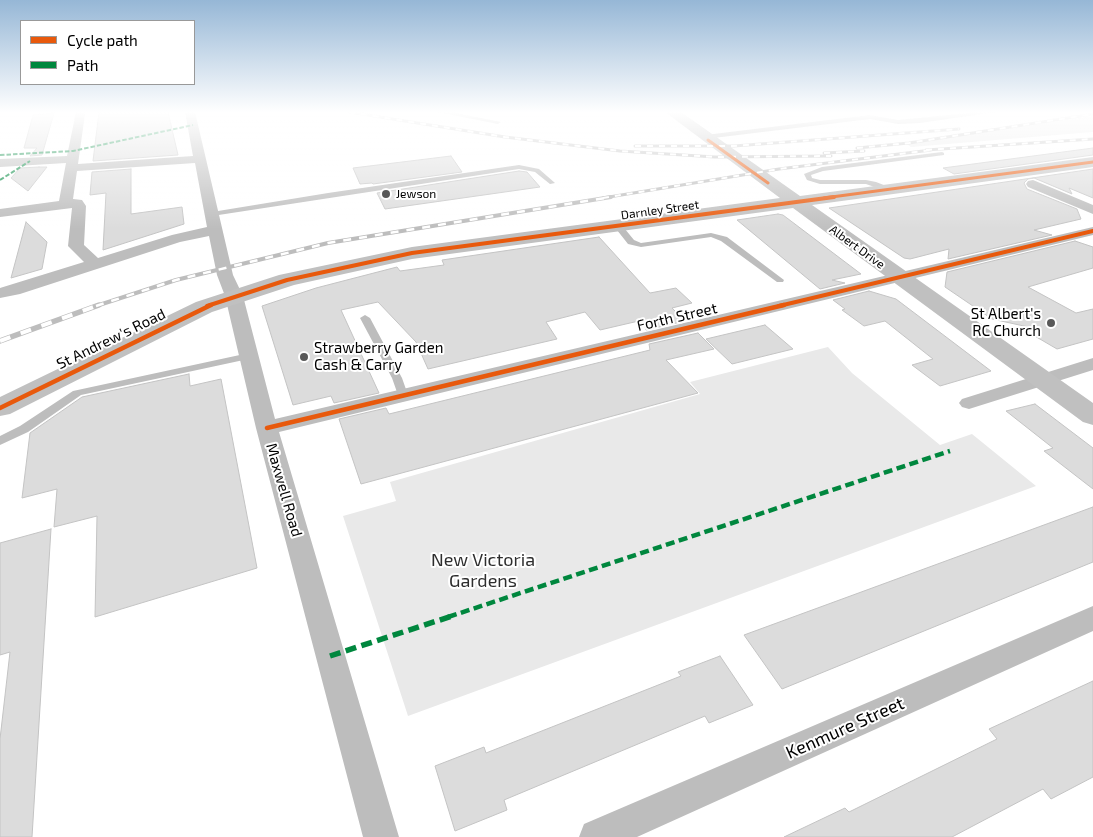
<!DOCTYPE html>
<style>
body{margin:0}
#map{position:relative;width:1093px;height:837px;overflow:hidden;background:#fff;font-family:"Exo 2",sans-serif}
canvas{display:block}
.legend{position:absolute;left:20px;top:20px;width:175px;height:65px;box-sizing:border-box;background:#fff;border:1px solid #999;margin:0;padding:6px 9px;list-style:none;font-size:15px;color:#000}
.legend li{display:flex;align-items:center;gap:10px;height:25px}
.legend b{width:25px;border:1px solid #999}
</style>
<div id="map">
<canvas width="1093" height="837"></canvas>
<ul class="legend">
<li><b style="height:6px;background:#e8590c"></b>Cycle path</li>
<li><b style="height:6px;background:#00873e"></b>Path</li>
</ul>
</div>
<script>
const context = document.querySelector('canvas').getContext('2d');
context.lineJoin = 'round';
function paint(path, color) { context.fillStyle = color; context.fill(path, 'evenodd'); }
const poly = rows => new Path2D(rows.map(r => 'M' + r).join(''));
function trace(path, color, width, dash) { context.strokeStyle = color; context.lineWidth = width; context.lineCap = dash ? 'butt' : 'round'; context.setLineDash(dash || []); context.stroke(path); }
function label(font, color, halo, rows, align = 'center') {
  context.font = font + ' "Exo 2",sans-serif'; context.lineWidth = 4; context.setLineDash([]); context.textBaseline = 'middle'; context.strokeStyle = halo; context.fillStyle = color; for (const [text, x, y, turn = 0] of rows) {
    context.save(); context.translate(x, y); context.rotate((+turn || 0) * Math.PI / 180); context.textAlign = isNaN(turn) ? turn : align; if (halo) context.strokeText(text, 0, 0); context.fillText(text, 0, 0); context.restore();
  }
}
paint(poly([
 [1093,116,1093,132,911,147,907,144],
 [828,347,852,373,940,445,972,434,1036,486,408,716,343,516,396,501,390,482,700,394,690,382]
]), '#e9e9e9');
const building = poly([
 [99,112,168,112,178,155,93,161,99,112],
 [54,113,42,155,30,156,37,148,24,148,33,115,54,113],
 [1093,148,1093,155,954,174,943,168,1093,148],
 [451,156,462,172,373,184,372,183,360,184,353,168,451,156],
 [39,167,47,167,28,191,11,178,20,168,39,167],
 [131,169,131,214,182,207,184,224,103,250,106,193,90,195,92,172,131,169],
 [1093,169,1093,198,1069,188,1072,194,1034,178,1028,179,1024,183,1027,189,1077,209,1081,219,1034,230,1052,235,948,259,949,249,910,259,904,258,829,208,1093,169],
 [519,171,527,172,540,187,385,209,377,193,519,171],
 [778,214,783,215,861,274,832,280,845,283,820,289,737,220,778,214],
 [26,222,47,242,42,269,11,278,26,222],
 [599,237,650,293,676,288,692,303,672,308,685,321,646,330,643,320,600,330,585,312,546,322,557,339,428,369,416,342,378,302,341,310,379,393,334,403,331,396,293,405,262,306,316,288,397,267,400,271,444,265,442,260,599,237],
 [1075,241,1093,247,1093,268,1028,287,1076,313,1093,309,1093,339,1057,349,1033,335,1042,330,992,319,945,287,947,272,1075,241],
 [869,291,896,299,991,371,940,386,912,365,933,359,885,321,864,326,842,310,845,309,833,300,869,291],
 [765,325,793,349,732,364,706,339,765,325],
 [698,333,714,349,666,360,698,393,361,484,339,419,386,408,389,414,650,350,649,344,698,333],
 [189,374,190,386,221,379,257,568,95,617,97,516,54,527,57,489,22,498,30,433,82,397,189,374],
 [1035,404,1093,448,1093,489,1044,451,1053,448,1006,411,1035,404],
 [1093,507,1093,562,782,689,744,635,1093,507],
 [51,529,32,837,0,837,0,739,10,652,0,655,0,543,51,529],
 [720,656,753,705,709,723,705,716,504,800,507,810,455,831,435,766,484,747,486,753,681,676,678,672,720,656],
 [1093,681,1093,777,1051,799,1043,789,952,837,784,837,845,808,849,812,997,739,989,729,1093,681]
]);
paint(building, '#dcdcdc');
trace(building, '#c4c4c4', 1);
paint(poly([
 [437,112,451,112,501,122,498,124,437,112],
 [978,112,996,112,920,123,898,124,870,119,705,139,702,137,705,135,870,115,898,120,978,112],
 [942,152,944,153,944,155,823,171,811,175,812,178,820,180,866,180,876,182,889,187,889,191,886,191,866,184,820,184,807,180,804,174,822,167,942,152],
 [519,165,539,169,555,183,550,184,535,172,519,169,212,216,208,214,212,212,328,193,519,165],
 [614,223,620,223,634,240,641,243,711,233,727,237,784,280,783,282,777,282,721,241,711,237,641,247,628,244,613,225,614,223],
 [365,315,370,318,402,378,408,395,407,397,403,398,398,395,392,378,360,318,365,315],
 [249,353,253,354,254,356,253,358,81,395,28,432,0,445,0,436,20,426,73,391,249,353]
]), '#bdbdbd');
paint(poly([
 [76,112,84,112,85,114,78,164,193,156,185,112,195,112,233,275,243,296,275,419,1093,227,1093,235,279,432,399,837,363,837,256,428,225,296,217,275,209,236,180,242,20,294,0,298,0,288,84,262,68,246,72,208,0,217,0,209,59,201,66,163,0,167,0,159,67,156,76,112],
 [195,163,207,227,172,235,98,258,84,245,86,206,82,200,73,199,77,171,195,163],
 [1033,180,1093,205,1093,214,1028,187,1026,184,1028,181,1033,180],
 [1093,358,1093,370,969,409,962,407,959,403,962,399,1093,358],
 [1093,606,1093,631,637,837,579,837,584,824,1093,606]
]), '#bdbdbd');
paint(poly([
 [665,112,681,112,800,196,1093,157,1093,167,812,205,1093,403,1093,425,1083,422,793,208,412,259,294,285,212,312,10,414,0,416,0,397,196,302,279,275,412,247,780,198,665,112]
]), '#c0c0c0');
const railFar2 = poly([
 [349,112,505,137,620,151,715,157,831,156],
 [635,146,734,146,959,129],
 [857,148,909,143,1093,114],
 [926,150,1093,139],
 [824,153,864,151],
 [603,198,779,169,931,150]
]);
const railFar1 = poly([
 [96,306,176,280,328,243,611,197]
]);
const rail = poly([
 [0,341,99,305]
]);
trace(railFar2, '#bdbdbd', 3);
trace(railFar1, '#bdbdbd', 4);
trace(rail, '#bdbdbd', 5.5);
trace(railFar2, '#fff', 2, [6]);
trace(railFar1, '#fff', 2.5, [8]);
trace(rail, '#fff', 4, [11]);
trace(poly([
 [0,155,73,151,193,125],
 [0,180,30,161]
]), '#00873e', 2, [4.5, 2]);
trace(poly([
 [448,617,950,451]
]), '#00873e', 4.5, [9, 4.5]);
trace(poly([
 [330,656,452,616]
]), '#00873e', 5.5, [11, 5.5]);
trace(poly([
 [708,140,768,183],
 [824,198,1093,162]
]), '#e8590c', 3);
trace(poly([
 [207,306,287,280,412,253,834,197],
 [779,306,1093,231]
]), '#e8590c', 4);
trace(poly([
 [0,408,211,305],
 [267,428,784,305]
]), '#e8590c', 4.5);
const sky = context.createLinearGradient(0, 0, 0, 229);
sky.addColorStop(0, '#96b7d6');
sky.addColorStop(0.49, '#fff');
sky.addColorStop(1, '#ffffff00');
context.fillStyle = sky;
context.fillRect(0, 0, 1093, 229);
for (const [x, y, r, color] of [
 [386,194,5,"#595959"],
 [1051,323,5,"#595959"],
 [304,357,5,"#595959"]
]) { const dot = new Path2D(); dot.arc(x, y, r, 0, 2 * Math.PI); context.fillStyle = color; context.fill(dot); trace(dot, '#fff', 2); }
label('12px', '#000', '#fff', [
 ["Jewson",396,194]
], 'left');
label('12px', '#000', '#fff', [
 ["Darnley Street",660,210,-8],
 ["Albert Drive",857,247,36]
]);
label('15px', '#000', '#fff', [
 ["St Albert's",1041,314],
 ["RC Church",1041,331],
 ["Strawberry Garden",314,348,"left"],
 ["Cash & Carry",314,365,"left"]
], 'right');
label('15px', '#000', '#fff', [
 ["Forth Street",677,317,-13],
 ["St Andrew's Road",111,339,-26],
 ["Maxwell Road",284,490,74]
]);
label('18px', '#2e2e2e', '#fff', [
 ["New Victoria",483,560],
 ["Gardens",483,581]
]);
label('18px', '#000', '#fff', [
 ["Kenmure Street",845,728,-24]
]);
</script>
